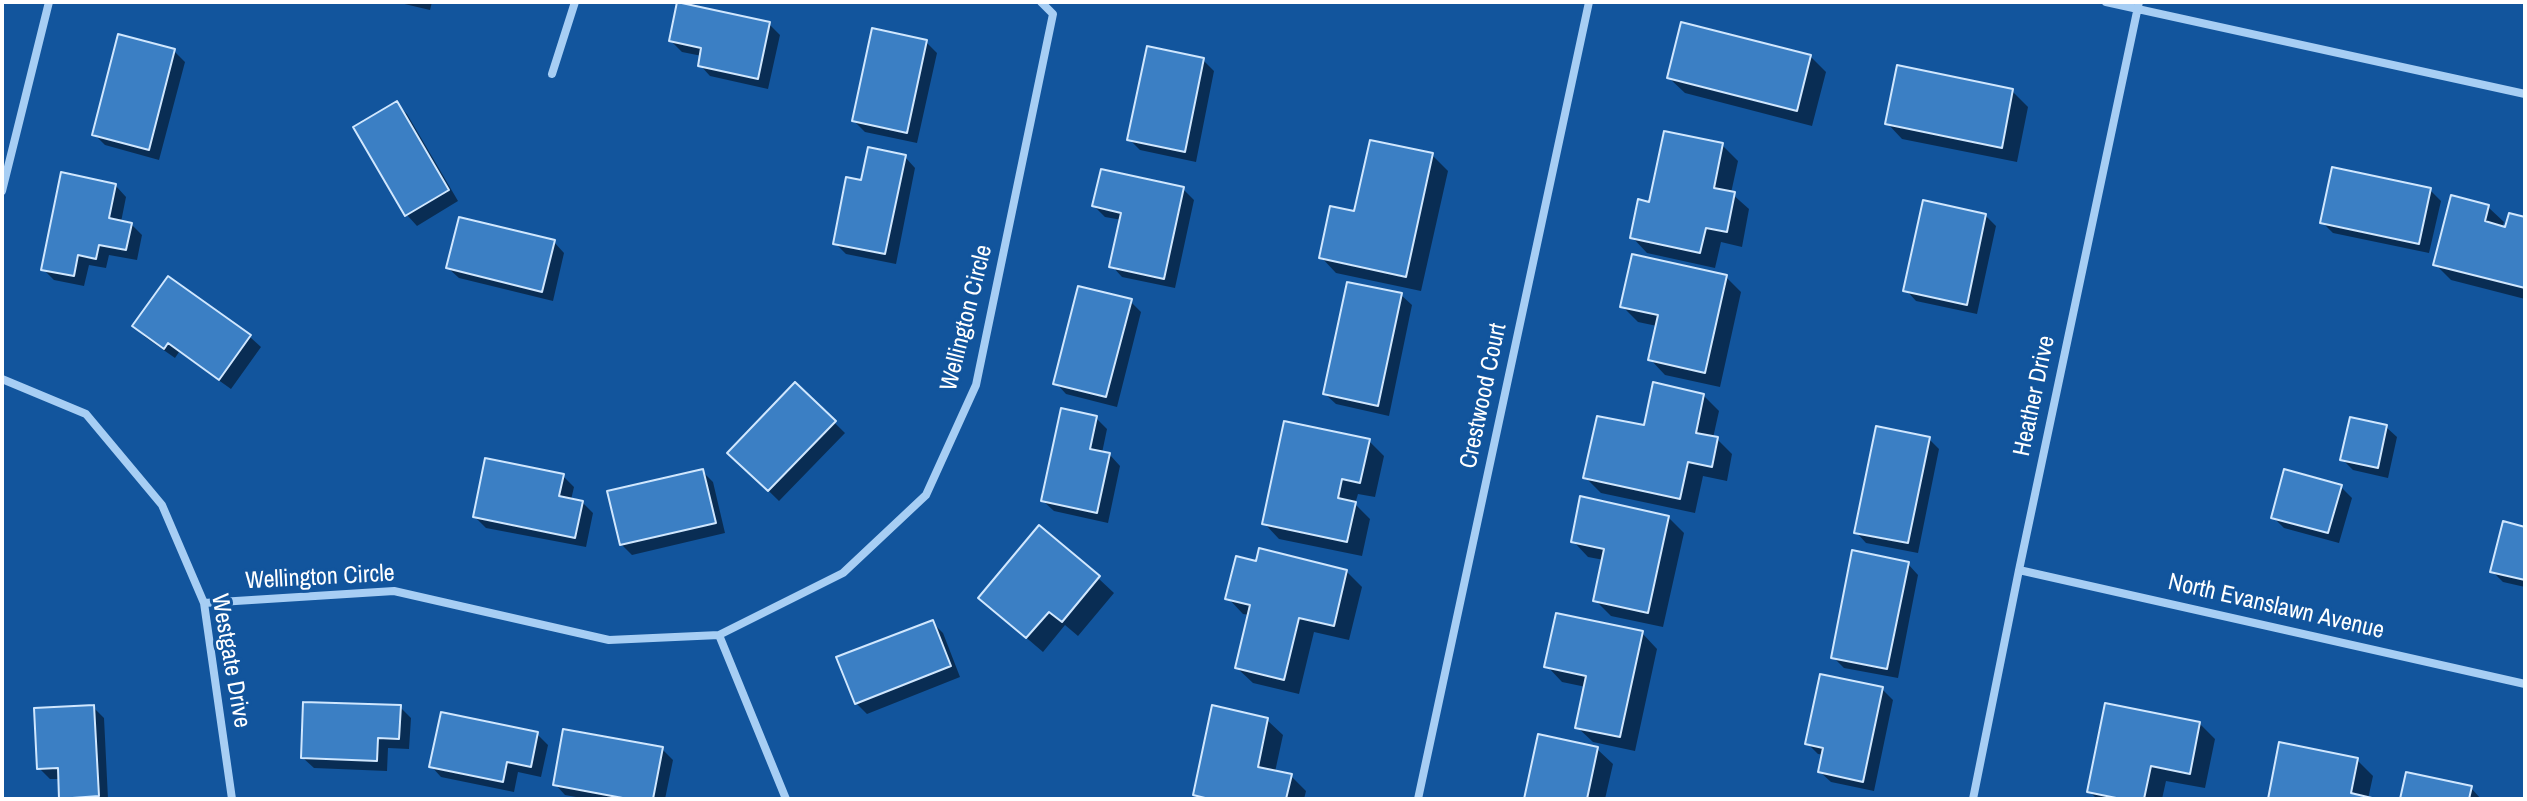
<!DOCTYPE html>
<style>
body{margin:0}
#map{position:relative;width:2527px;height:801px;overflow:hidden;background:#12559d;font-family:"Archivo Narrow",sans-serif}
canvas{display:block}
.frame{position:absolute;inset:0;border:4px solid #fff;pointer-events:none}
</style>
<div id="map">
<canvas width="2527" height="801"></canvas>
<div class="frame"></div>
</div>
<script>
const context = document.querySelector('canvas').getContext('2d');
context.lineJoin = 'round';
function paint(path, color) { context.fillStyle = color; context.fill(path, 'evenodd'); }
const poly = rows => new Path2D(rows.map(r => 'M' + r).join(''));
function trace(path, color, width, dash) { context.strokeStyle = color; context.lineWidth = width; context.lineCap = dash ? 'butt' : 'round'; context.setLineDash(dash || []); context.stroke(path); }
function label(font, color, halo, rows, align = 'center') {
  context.font = font + ' "Archivo Narrow",sans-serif'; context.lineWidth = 6; context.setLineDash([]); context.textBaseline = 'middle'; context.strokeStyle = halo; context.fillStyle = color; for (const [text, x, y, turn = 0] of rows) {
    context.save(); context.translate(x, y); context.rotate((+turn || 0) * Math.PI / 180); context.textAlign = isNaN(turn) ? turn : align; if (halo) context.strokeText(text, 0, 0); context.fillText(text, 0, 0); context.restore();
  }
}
paint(poly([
 [396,2,432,2,430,10],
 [769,24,780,35,768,89,710,76,700,65,702,56,682,52,671,41],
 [926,42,937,53,917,143,865,132,854,121],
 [174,51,185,62,159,160,105,145,94,134],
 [1810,56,1826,72,1812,126,1685,93,1669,78],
 [1203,60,1214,71,1196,162,1140,150,1130,140],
 [2012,91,2028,107,2017,162,1902,139,1887,123],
 [396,103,407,114,458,201,417,226,407,215],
 [1722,145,1738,161,1731,193,1749,209,1742,247,1721,242,1715,268,1647,253,1632,237],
 [1432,155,1448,171,1421,291,1336,273,1321,257,1356,214],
 [905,157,915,168,896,264,846,254,835,243,863,182],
 [116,186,126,197,121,222,131,224,142,235,137,260,109,255,106,268,89,265,84,286,54,280,43,269],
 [1183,189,1194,200,1175,288,1122,277,1112,266,1122,220,1105,217,1094,206],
 [2430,190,2441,201,2429,253,2333,233,2322,222],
 [2488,207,2504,222,2502,228,2506,229,2525,219,2525,299,2451,280,2435,264],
 [1985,215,1996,226,1977,314,1916,301,1906,290],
 [554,242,564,253,553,301,459,278,448,268],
 [1726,277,1741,292,1720,387,1665,375,1650,359,1657,326,1638,322,1622,306],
 [168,279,250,337,261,347,231,389,179,352,175,358,145,337,134,326],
 [1401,295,1412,305,1389,416,1336,404,1325,394],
 [1130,301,1141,312,1117,407,1066,394,1056,383],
 [795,384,845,433,779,501,730,453],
 [1703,395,1719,411,1713,438,1717,439,1732,454,1727,481,1703,476,1695,513,1601,493,1586,478,1645,428],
 [1096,418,1107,429,1102,453,1110,455,1120,466,1108,523,1054,511,1043,501],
 [2386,427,2397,437,2388,478,2353,470,2343,460],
 [1929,439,1939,449,1918,553,1866,543,1856,532],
 [1369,441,1384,456,1375,497,1358,494,1355,504,1370,519,1362,556,1279,539,1264,523],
 [702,471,713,482,725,533,632,555,621,544],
 [563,476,574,487,571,500,582,502,593,513,586,547,486,528,475,517],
 [2341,487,2352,498,2339,543,2284,528,2273,517],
 [1668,517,1684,533,1663,627,1611,616,1595,600,1604,560,1588,557,1573,541],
 [2525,529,2525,587,2503,582,2492,571],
 [1257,563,1346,571,1362,587,1349,640,1314,632,1299,694,1253,683,1237,668,1250,615,1243,614,1228,598],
 [1908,564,1918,575,1898,678,1844,668,1833,657],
 [1098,578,1114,593,1078,636,1065,625,1043,652,980,598],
 [932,622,943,633,960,677,867,714,856,703],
 [1642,633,1657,649,1635,751,1593,742,1577,727,1586,687,1562,682,1547,666],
 [1882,689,1893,700,1874,791,1831,782,1820,772,1824,755,1818,754,1807,743],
 [93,707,104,718,108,799,63,799,60,779,50,779,39,768],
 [400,707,411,718,409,749,388,748,387,771,314,768,303,758],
 [1267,720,1283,735,1275,772,1291,776,1306,791,1304,799,1199,799,1195,795],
 [2200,724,2215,739,2205,788,2166,781,2162,799,2097,799,2089,791],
 [537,734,548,745,541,777,518,772,514,792,441,777,431,766],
 [662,749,673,760,665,799,587,799,565,795,555,784],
 [1597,749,1613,764,1605,799,1526,799],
 [2357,760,2373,776,2368,799,2270,799],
 [2471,788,2481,799,2402,799]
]), '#0007');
const building = poly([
 [677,2,770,22,758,79,698,66,701,48,669,41,677,2],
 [1681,22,1811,55,1797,111,1667,78,1681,22],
 [872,28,927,40,907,133,852,121,872,28],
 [118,34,175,49,149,150,92,135,118,34],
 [1147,46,1204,58,1185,152,1127,140,1147,46],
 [1897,65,2013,89,2002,148,1885,124,1897,65],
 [397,101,449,190,405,216,353,127,397,101],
 [1664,131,1723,143,1714,188,1735,192,1727,232,1706,228,1700,253,1630,238,1638,199,1649,202,1664,131],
 [1370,140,1433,153,1406,277,1319,258,1330,206,1354,211,1370,140],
 [868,147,906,155,885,254,833,244,846,177,861,180,868,147],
 [2332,167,2431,188,2419,244,2320,223,2332,167],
 [1101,169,1184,187,1164,279,1109,267,1121,213,1092,206,1101,169],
 [61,172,116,184,109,218,132,223,126,250,99,245,96,259,78,255,74,276,41,270,61,172],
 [2451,195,2489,205,2485,221,2505,227,2509,213,2525,217,2525,288,2433,265,2451,195],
 [1923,200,1986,214,1967,305,1903,291,1923,200],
 [459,217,555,240,542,292,446,268,459,217],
 [1632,254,1727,275,1705,373,1648,360,1658,315,1620,307,1632,254],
 [168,276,251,335,219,380,168,343,164,349,132,326,168,276],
 [1347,282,1402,293,1378,406,1323,394,1347,282],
 [1078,286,1132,299,1106,397,1053,384,1078,286],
 [795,382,836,421,768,491,727,453,795,382],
 [1653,382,1704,394,1696,433,1718,437,1712,467,1688,462,1680,499,1583,478,1597,416,1644,425,1653,382],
 [1061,408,1097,416,1090,449,1110,453,1097,513,1041,501,1061,408],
 [2350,417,2387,425,2378,468,2340,460,2350,417],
 [1284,421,1370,439,1360,483,1342,479,1338,498,1356,502,1347,542,1262,524,1284,421],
 [1876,426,1930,437,1908,543,1854,533,1876,426],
 [485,458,564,474,559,496,583,501,575,538,473,517,485,458],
 [703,469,716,523,620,545,607,491,703,469],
 [2284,469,2342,485,2328,533,2271,518,2284,469],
 [1580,496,1669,516,1648,613,1593,601,1604,549,1571,542,1580,496],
 [2503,521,2525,527,2525,580,2490,572,2503,521],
 [1039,525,1100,576,1062,622,1049,612,1026,638,978,598,1039,525],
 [1259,548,1347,570,1334,626,1299,618,1284,680,1235,668,1250,605,1225,599,1236,556,1256,561,1259,548],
 [1852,550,1909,562,1887,669,1831,658,1852,550],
 [1556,613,1643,631,1620,737,1575,728,1586,676,1544,667,1556,613],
 [933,620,951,666,855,704,836,657,933,620],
 [1820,674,1883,687,1863,782,1818,772,1823,748,1805,744,1820,674],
 [303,702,401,705,399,739,378,738,377,761,301,758,303,702],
 [2105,703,2200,722,2190,774,2151,766,2144,799,2121,799,2087,792,2105,703],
 [94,705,99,796,59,799,58,768,37,769,34,708,94,705],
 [1212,705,1268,718,1258,767,1292,774,1286,799,1209,799,1193,795,1212,705],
 [441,712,538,732,531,767,507,762,503,782,429,767,441,712],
 [563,729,663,747,653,799,628,799,553,785,563,729],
 [1538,734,1598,747,1587,799,1524,799,1538,734],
 [2279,742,2358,758,2351,793,2376,799,2268,799,2279,742],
 [2406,772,2472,786,2469,799,2400,799,2406,772]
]);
paint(building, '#3b7fc4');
trace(building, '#d0e7fe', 2);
trace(poly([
 [2106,2,2525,94],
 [552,74,575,2],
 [2,191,49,2],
 [2,379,86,414,162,505,204,603,232,799],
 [2019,570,2525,684],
 [204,603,394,591,609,640,719,635,843,573,926,495,976,385,1053,14,1041,2],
 [719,635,786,799],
 [1418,799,1589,2],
 [1973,799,2019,570,2139,2]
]), '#a7cef4', 8);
label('24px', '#fff', '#12559d', [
 ["Wellington Circle",967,318,-76],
 ["Crestwood Court",1484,396,-78],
 ["Heather Drive",2035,396,-78],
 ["Wellington Circle",320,578,-3],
 ["North Evanslawn Avenue",2276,607,13],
 ["Westgate Drive",230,661,80]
]);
</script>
